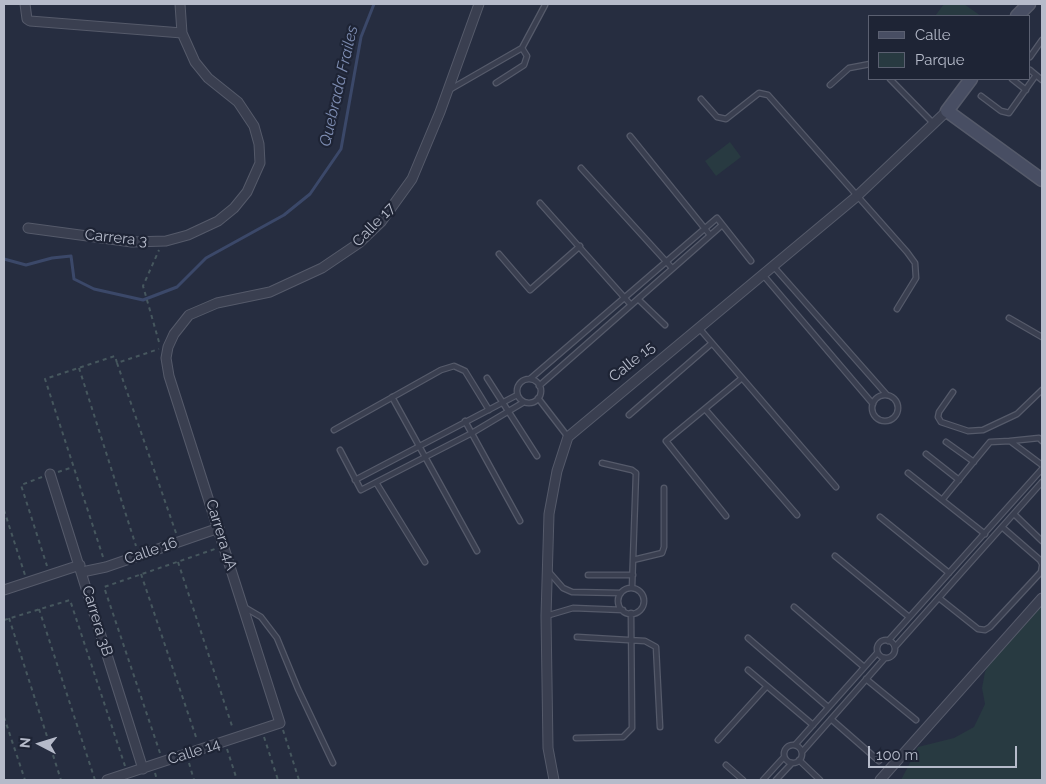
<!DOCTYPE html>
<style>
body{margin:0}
#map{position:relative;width:1046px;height:784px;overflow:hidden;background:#262d40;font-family:Raleway,sans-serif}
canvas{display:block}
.frame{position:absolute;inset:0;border:5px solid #b6bbca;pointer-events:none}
.legend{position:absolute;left:868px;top:15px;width:162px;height:65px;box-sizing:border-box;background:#1e2435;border:1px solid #5b6071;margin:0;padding:6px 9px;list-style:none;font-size:15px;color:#b6bbca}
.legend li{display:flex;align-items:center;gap:10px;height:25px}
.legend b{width:25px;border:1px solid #5b6071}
.north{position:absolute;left:15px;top:719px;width:50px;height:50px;-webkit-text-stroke:4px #1e2435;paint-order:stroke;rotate:275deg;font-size:14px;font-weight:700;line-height:20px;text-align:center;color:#b6bbca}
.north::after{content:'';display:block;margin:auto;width:18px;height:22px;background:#b6bbca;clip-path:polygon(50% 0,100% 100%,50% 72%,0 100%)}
.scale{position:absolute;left:868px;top:746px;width:149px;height:22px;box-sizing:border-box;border:2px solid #b6bbca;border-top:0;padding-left:6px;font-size:15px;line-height:18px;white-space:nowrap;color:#b6bbca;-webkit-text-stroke:4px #1e2435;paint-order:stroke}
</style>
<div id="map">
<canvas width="1046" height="784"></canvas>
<div class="frame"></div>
<ul class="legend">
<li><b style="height:6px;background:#484e63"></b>Calle</li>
<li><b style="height:14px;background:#283a41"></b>Parque</li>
</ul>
<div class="north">N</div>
<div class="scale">100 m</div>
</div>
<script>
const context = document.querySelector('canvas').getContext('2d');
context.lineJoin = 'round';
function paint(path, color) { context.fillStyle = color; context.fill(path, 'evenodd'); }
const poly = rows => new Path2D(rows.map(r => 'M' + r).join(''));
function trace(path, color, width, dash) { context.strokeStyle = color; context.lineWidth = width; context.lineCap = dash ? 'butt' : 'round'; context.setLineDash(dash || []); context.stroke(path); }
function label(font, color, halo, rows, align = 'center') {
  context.font = font + ' Raleway,sans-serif'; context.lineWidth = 4.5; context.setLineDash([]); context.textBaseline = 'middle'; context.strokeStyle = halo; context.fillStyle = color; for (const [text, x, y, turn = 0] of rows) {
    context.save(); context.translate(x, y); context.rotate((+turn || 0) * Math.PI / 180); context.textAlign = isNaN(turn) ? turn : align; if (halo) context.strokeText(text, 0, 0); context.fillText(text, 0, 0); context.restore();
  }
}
paint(poly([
 [944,4,964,4,981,16,935,16],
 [730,142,741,157,716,176,705,161],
 [1042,603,1042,780,901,780,918,747,954,738,974,727,985,704,982,688,985,672,991,661]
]), '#283a41');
trace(poly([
 [4,259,26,265,52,258,71,256,74,279,94,289,143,300,177,287,206,258,284,215,310,194,341,149,361,37,374,4]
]), '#3b4869', 3);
const lane = poly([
 [1030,57,1042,40],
 [1030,70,1042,80],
 [890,79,933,123],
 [1012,79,1026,90],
 [496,83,524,65,527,56,522,48],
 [830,85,849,68,870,64],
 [449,90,522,48,545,5],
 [981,96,1001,111,1009,113,1036,75],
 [701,99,717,117,726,119,759,93,768,95,907,252,915,263,916,278,897,309],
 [630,136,710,235],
 [581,168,672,268],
 [540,203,631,305],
 [499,254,530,290,580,246],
 [774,267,887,395],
 [764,276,873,404],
 [638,299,665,325],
 [1009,318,1042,337],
 [699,328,836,487],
 [487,378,537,456],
 [530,379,717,218,751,261],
 '517 391a12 12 0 1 1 24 0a12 12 0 1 1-24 0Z',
 [539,386,722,225],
 [953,392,939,412,938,417,941,422,968,431,983,430,1017,414,1042,390],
 '872 408a13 13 0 1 1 26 0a13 13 0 1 1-26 0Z',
 [392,397,477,551],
 [538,398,568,437],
 [705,409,797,515],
 [629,415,712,343],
 [465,421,520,521],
 [334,430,441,370,454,366,465,371,489,410],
 [1010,441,1039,438,1042,441],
 [946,442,974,462],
 [340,450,361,490,472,433,524,402],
 [926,454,959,480],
 [602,463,632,470,636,473,632,588],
 [908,473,985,534],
 [355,480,517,395],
 [377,484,425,562],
 [942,500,990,442,1010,441,1042,465],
 [1014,514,1042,541],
 [726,516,666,441,742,378],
 [880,517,949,573],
 [1002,527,1040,560,1042,564],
 [835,556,909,617],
 [633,560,662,553,664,547,664,488],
 [549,572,563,588,572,592,621,593],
 [588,575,633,575],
 '618 601a13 13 0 1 1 26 0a13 13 0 1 1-26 0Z',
 [939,598,978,629,985,630,990,627,1041,572,1042,566],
 [244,607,261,617,277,638,298,689,333,763],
 [794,607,864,667],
 [546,616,573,608,623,610],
 [577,637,645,641,656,647,660,727],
 [748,638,828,707],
 '877 649a9 9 0 1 1 18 0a9 9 0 1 1-18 0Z',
 [888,641,1042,469],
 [895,647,1042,482],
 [748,670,813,725],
 [866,679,916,720],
 [831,719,879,761],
 [576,738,623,737,632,728,631,613],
 [718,740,767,686],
 '784 754a9 9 0 1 1 18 0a9 9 0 1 1-18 0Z',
 [795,745,877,653],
 [802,752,885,658],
 [799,760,820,780],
 [726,765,743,780],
 [763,780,784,757],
 [776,780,792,763]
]);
const street = poly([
 [25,4,27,19,30,21,182,33],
 [28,228,132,242,166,241,188,235,218,221,234,208,247,192,260,163,259,144,254,126,238,102,208,78,195,62,182,33,180,4],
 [50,474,143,769],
 [82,572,106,567,219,528],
 [4,590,80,565],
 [107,780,280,723,169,376,166,358,168,347,174,334,189,315,217,303,270,292,322,268,359,243,381,222,412,179,440,112,479,4],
 [554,780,548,748,546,616,549,514,557,471,568,437,856,197,947,111],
 [880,780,1042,598]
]);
const secondary = poly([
 [1017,16,1029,4],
 [971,79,947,111,1042,180]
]);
trace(lane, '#555a6a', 7);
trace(street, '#555a6a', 11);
trace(secondary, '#555a6a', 15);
trace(poly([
 [159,342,143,286,159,250],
 [117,363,176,533],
 [79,368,136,546],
 [58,472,73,467],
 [42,477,21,485,47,566],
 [4,510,25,575],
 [103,557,45,379,115,356,117,363,159,349],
 [178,562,233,729],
 [141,574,197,740],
 [39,609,95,780],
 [9,618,61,780],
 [4,620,70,600,125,766],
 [4,717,25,780],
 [283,730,299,780],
 [264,737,278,780],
 [227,749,237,780],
 [160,753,104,587,215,549],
 [189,763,194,780],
 [155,773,157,780]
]), '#46575e', 2, [4, 4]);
trace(lane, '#3a3f50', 4.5);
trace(street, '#3a3f50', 9);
trace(secondary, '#484e63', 12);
label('15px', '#b6bbca', '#1e2435', [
 ["Calle 17",374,225,-46],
 ["Carrera 3",116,238,6],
 ["Calle 15",632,362,-39],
 ["Carrera 4A",221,535,73],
 ["Calle 16",151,551,-19],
 ["Carrera 3B",97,621,73],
 ["Calle 14",194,752,-18]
]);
label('italic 16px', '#7e8db2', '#1e2435', [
 ["Quebrada Frailes",339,86,-77]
]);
</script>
